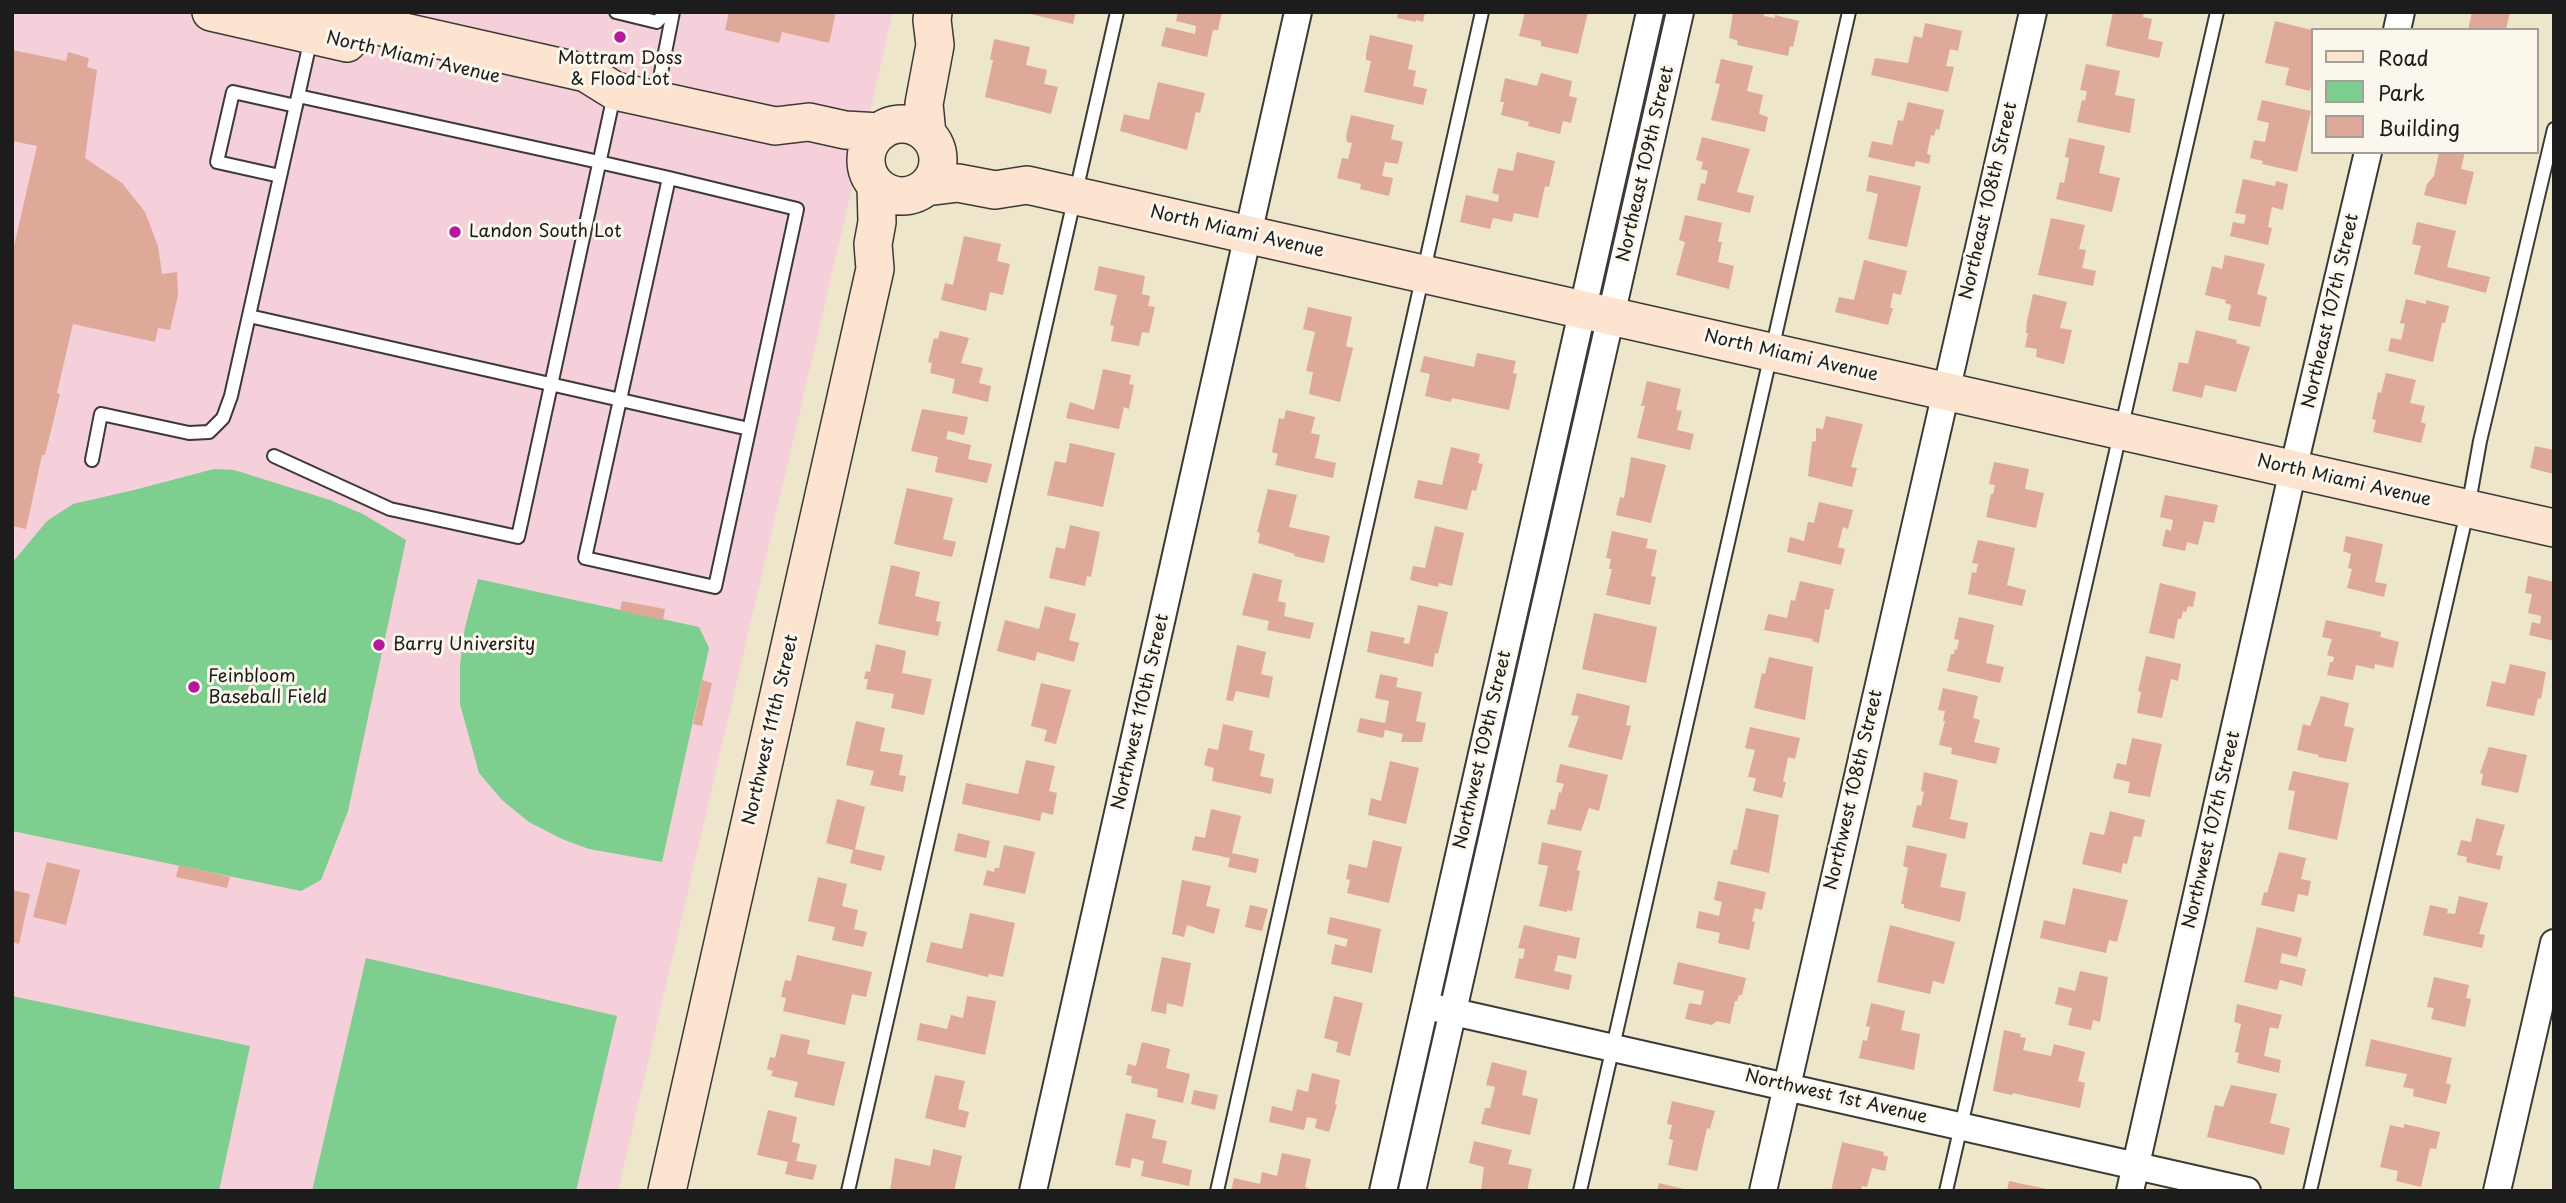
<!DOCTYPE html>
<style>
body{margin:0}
#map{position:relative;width:2566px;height:1203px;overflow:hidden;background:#ede6ca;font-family:"Playpen Sans",sans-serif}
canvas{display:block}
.frame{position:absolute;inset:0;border:14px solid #1c1c1c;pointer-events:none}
.legend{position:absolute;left:2311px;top:28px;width:228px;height:126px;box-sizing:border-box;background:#fbf7ec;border:2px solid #a29f99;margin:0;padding:9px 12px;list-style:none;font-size:21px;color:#1c1c1c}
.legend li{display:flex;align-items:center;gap:14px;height:35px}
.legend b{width:35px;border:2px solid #a29f99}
</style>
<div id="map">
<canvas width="2566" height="1203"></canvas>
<div class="frame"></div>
<ul class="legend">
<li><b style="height:9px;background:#fde4d1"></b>Road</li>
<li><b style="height:19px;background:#7dce8f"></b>Park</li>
<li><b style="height:19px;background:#dfa99a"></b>Building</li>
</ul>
</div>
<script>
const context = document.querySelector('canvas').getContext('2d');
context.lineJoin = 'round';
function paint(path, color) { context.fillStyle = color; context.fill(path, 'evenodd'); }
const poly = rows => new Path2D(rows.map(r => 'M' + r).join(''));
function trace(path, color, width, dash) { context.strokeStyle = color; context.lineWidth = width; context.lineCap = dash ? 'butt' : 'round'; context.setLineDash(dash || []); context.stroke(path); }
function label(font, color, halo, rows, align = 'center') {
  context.font = font + ' "Playpen Sans",sans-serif'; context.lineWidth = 6; context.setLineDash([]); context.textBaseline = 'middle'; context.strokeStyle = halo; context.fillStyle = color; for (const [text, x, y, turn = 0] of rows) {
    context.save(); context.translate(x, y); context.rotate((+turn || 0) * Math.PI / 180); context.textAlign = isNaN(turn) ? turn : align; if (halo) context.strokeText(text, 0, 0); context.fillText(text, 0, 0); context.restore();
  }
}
paint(poly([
 [12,12,893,12,618,1191,12,1191]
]), '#f5cfd9');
paint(poly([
 [214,469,234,470,330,500,363,514,406,540,348,811,321,880,301,891,12,831,12,563,47,521,73,504,134,490],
 [478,579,699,627,709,648,662,862,589,849,562,839,529,822,502,800,479,773,460,704,460,665,465,627],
 [366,958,617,1016,576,1191,312,1191],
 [12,996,250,1046,219,1191,12,1191]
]), '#7dce8f');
paint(poly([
 [729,12,836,12,829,43,782,32,779,43,725,30],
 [1022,12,1076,12,1073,24],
 [1178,12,1222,12,1218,30,1213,30,1207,57,1161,46,1166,27,1195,34,1196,26,1176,21],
 [1398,12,1425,12,1423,22,1416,20,1416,22,1397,18],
 [1525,12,1588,12,1578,54,1541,46,1541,41,1519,36],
 [1733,12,1765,12,1764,16,1775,18,1775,15,1799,21,1793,47,1790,46,1788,56,1737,45,1738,41,1729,38],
 [2113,12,2144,12,2143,17,2152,19,2148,39,2163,42,2159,58,2106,46],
 [2472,12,2510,12,2506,30,2468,30],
 [2275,21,2312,30,2312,81,2310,91,2285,85,2289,68,2265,63],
 [1925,23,1962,31,1958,51,1950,49,1946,66,1954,67,1948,92,1871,75,1875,58,1908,63,1914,36,1922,38],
 [1370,35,1413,45,1408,69,1416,71,1413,86,1427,89,1423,105,1364,92,1371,61,1366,60,1366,54],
 [994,39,1030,47,1026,65,1047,70,1044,84,1058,87,1051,114,985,97,993,60,990,60],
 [12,50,66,61,68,52,89,58,87,67,97,70,85,158,122,183,145,212,158,246,162,274,177,272,178,295,170,330,158,328,155,342,73,324,57,393,60,394,45,455,42,455,26,529,12,526,12,255,37,146,12,141],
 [1721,59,1753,66,1747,91,1763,95,1759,114,1768,117,1765,132,1711,120,1720,84,1715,83],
 [2086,64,2120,71,2115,95,2135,99,2130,133,2077,122,2082,100,2085,101,2087,91,2080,90],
 [1541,73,1572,81,1569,96,1577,98,1571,123,1563,121,1560,134,1528,126,1529,122,1501,115,1504,102,1500,102,1505,78,1537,86],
 [1158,82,1205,93,1200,113,1196,112,1187,150,1120,131,1124,114,1149,120],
 [2262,100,2311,111,2297,172,2262,164,2263,161,2250,158,2254,140,2265,142,2269,123,2257,120],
 [1908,102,1944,110,1939,130,1936,129,1934,136,1931,135,1927,154,1931,155,1929,164,1916,161,1914,167,1868,157,1872,141,1892,145,1898,120,1903,121],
 [1351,115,1394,125,1391,139,1403,142,1398,164,1385,162,1382,176,1393,178,1389,196,1360,189,1361,184,1337,178,1342,158,1348,159,1352,143,1347,142,1346,136],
 [1702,137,1750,149,1737,192,1754,196,1750,213,1697,200,1701,183,1705,184,1708,171,1701,169,1703,162,1696,160],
 [2069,138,2105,146,2099,173,2120,178,2112,212,2056,199,2060,182,2064,183,2069,158,2065,157],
 [1517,152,1555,161,1549,187,1545,186,1538,218,1514,213,1512,222,1493,218,1490,229,1460,222,1466,195,1498,202,1499,195,1492,193,1498,168,1513,171],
 [2439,152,2465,152,2461,169,2474,172,2466,205,2424,195,2427,184,2434,176],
 [1869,175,1921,186,1907,247,1868,239,1878,194,1866,191],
 [2243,179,2275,186,2276,181,2288,184,2283,210,2272,207,2268,227,2272,228,2268,245,2230,236,2233,222,2244,224,2246,215,2235,213],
 [1685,215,1722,223,1718,242,1722,242,1718,262,1734,266,1729,289,1676,275,1685,242,1679,240],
 [2051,218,2085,225,2079,249,2086,250,2082,268,2096,271,2093,286,2038,275],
 [2417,222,2456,231,2447,267,2490,277,2486,293,2414,274,2421,246,2412,244],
 [964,236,1001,244,997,261,1010,264,1003,295,990,292,986,311,941,300,945,283,953,285],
 [2225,255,2265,264,2257,294,2267,297,2260,327,2228,320,2231,305,2225,303,2226,300,2205,295,2212,266,2222,269],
 [1864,260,1907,271,1901,295,1893,293,1890,308,1893,308,1888,325,1835,312,1839,297,1854,300],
 [1099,266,1145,276,1142,294,1150,296,1148,306,1155,307,1149,333,1142,332,1139,346,1111,341,1114,326,1110,325,1117,295,1094,290],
 [2033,294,2067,302,2060,328,2072,330,2064,364,2036,357,2037,349,2025,347,2028,333,2026,333,2027,321],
 [2406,299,2426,304,2426,300,2449,306,2445,323,2442,323,2433,362,2388,351,2391,338,2401,340,2405,324,2400,323],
 [1308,307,1352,317,1346,346,1353,348,1340,402,1309,394,1313,372,1306,371,1315,332,1303,329],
 [2196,330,2237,340,2236,343,2250,347,2236,392,2205,385,2202,398,2172,391,2179,362,2188,364],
 [940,331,969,338,961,363,983,368,979,383,991,386,988,402,952,393,955,379,930,373,932,363,928,362,934,338,938,339],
 [1477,353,1516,361,1513,373,1517,374,1509,410,1452,398,1451,402,1425,396,1430,374,1420,372,1424,356,1474,367],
 [1103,369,1131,375,1129,384,1134,385,1129,409,1124,407,1119,429,1066,418,1070,402,1094,410],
 [2386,373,2416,380,2410,403,2425,406,2421,422,2426,424,2421,443,2373,432,2376,420,2372,419,2378,392,2381,393],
 [1647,381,1681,389,1676,410,1682,411,1677,430,1694,434,1690,450,1637,438,1645,406,1641,406],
 [922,409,968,417,964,435,948,431,946,439,971,445,968,459,992,464,987,483,935,472,938,457,911,451],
 [1286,410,1315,417,1311,433,1320,435,1315,458,1336,463,1333,478,1275,465,1278,454,1272,452,1279,418,1284,419],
 [1826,416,1863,424,1851,467,1857,468,1852,487,1808,476,1812,442,1816,441,1816,428,1823,429],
 [1070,443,1115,453,1103,507,1047,495,1055,461,1066,463],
 [2535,446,2554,450,2554,474,2530,468],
 [1451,447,1480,454,1478,463,1483,464,1476,491,1472,490,1467,510,1414,498,1418,480,1442,485],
 [1631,457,1666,465,1651,523,1616,515,1620,497,1624,498],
 [1994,462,2029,469,2025,489,2044,493,2036,528,1986,517,1991,494,1993,494,1995,485,1989,484],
 [907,488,953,498,943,539,956,542,952,557,894,544],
 [1268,489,1297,495,1289,527,1330,536,1324,563,1294,556,1295,554,1258,543,1260,533,1257,532],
 [2165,495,2218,505,2214,523,2204,521,2198,545,2187,542,2185,551,2162,546,2166,529,2171,531,2173,520,2160,517],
 [1819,502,1853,510,1848,529,1843,527,1838,547,1845,549,1841,565,1787,552,1790,537,1804,541,1808,522,1814,523],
 [1070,525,1100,532,1091,577,1087,576,1085,586,1049,578,1056,547,1065,549],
 [1435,526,1464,533,1452,586,1439,583,1438,587,1410,580,1413,566,1425,568],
 [1612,531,1648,539,1646,548,1657,550,1651,576,1656,577,1650,605,1606,595,1612,569,1609,569,1611,559,1606,558],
 [2346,536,2383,544,2375,582,2387,584,2384,597,2347,588,2352,569,2348,568,2351,554,2343,551],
 [1978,540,2015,548,2007,585,2026,590,2022,606,1968,594,1972,572,1976,573,1978,564,1972,563],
 [891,565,920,572,915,596,940,602,936,621,941,622,938,636,878,624],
 [1253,573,1282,580,1278,601,1286,603,1284,616,1314,623,1310,639,1267,630,1269,621,1242,615],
 [2528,576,2554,582,2554,641,2529,635,2532,622,2540,624,2541,616,2528,613,2532,594,2525,593],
 [1800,581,1834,589,1829,610,1825,609,1819,643,1812,641,1813,639,1764,630,1768,614,1787,618,1791,600,1795,601],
 [2160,583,2196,592,2193,607,2188,606,2186,612,2183,611,2181,619,2178,619,2174,639,2149,633],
 [622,601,665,609,663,620,620,611],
 [1418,605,1448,612,1438,654,1435,653,1433,667,1367,652,1371,631,1405,638,1403,643,1409,644],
 [1045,606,1076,614,1069,640,1079,643,1074,662,1037,652,1035,661,997,651,1005,620,1039,629],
 [1594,613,1657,627,1646,683,1582,669],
 [1959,617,1994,625,1986,663,2004,667,2000,683,1947,671,1951,654,1954,654,1955,649,1957,650,1959,640,1954,639],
 [2326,620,2381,632,2380,637,2399,642,2393,668,2375,664,2374,669,2356,665,2353,680,2327,675,2330,662,2333,662,2334,657,2327,655,2332,639,2322,637],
 [876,644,906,651,902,673,932,679,924,715,891,708,894,694,866,689,868,679,864,679,866,671,870,672],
 [1237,645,1266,652,1261,674,1273,677,1269,698,1236,691,1233,701,1226,700],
 [2146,656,2181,664,2178,681,2171,679,2162,718,2137,713,2141,692,2138,691],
 [1769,657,1813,667,1805,720,1754,708,1762,673,1765,674],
 [2510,664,2546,672,2541,699,2538,698,2534,716,2486,706,2492,681,2505,684],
 [1380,674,1398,678,1396,687,1422,692,1416,721,1426,723,1422,742,1401,742,1403,734,1385,730,1383,738,1357,732,1360,718,1385,723,1389,701,1375,698],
 [702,680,712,683,702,726,693,724],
 [1041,683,1071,690,1056,744,1044,741,1047,730,1031,726],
 [1943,688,1978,696,1973,718,1980,720,1974,742,2000,748,1996,764,1951,754,1952,748,1939,745,1945,721,1943,721,1945,711,1938,710],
 [1577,693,1630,706,1626,725,1631,726,1622,760,1568,747,1579,716,1571,715],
 [2321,696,2349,703,2344,726,2354,728,2346,762,2318,757,2319,755,2297,750,2303,724,2310,726],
 [856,721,885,728,880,751,903,755,899,775,906,776,903,792,870,785,874,771,846,765],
 [1223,724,1253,731,1249,750,1265,754,1260,776,1274,779,1271,794,1212,781,1214,768,1204,765,1208,748,1218,750],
 [1750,727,1800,738,1795,759,1788,757,1783,782,1786,782,1782,798,1753,791,1756,778,1748,777,1755,750,1745,748],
 [2132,738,2162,744,2150,797,2128,793,2130,782,2113,778,2117,763,2126,765],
 [2489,747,2527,755,2518,793,2481,785,2483,774,2480,773],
 [1026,760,1055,766,1049,791,1057,793,1053,815,1042,812,1040,821,962,804,966,783,1018,794],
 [1390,761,1419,768,1406,824,1368,815,1371,798,1381,801],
 [1560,764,1608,775,1599,811,1589,808,1581,831,1547,824,1551,809,1555,810,1559,792,1561,793,1564,784,1556,782],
 [2293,771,2349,783,2337,840,2288,829,2295,791,2288,790],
 [1924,772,1958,780,1950,819,1968,823,1965,839,1912,827,1917,805,1921,806,1924,792,1921,791],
 [837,799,865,807,855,849,885,856,881,871,850,863,853,850,826,843],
 [1746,808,1779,815,1769,873,1730,864,1734,849,1737,850],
 [1211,809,1241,816,1232,853,1259,859,1256,873,1228,867,1230,858,1192,850,1195,836,1205,838],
 [2110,811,2145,820,2141,837,2134,836,2127,864,2123,863,2121,873,2082,864,2090,832,2104,835],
 [2476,818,2505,825,2496,855,2503,856,2500,870,2466,862,2467,857,2457,855,2461,840,2471,842],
 [958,833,990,841,986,858,954,851],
 [1373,840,1402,847,1389,903,1347,893,1350,880,1346,879,1349,864,1367,868],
 [1542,842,1582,851,1577,870,1580,871,1572,911,1567,910,1567,912,1539,906,1548,866,1538,864],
 [1004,845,1035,852,1025,894,983,885,987,870,994,872,995,868,999,868],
 [1907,845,1947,854,1940,887,1966,892,1960,922,1904,908,1904,904,1901,904,1908,868,1903,866],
 [2279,852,2306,858,2301,879,2311,881,2308,896,2298,894,2294,912,2261,905,2264,892,2267,893],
 [47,862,80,870,66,925,33,917],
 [179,865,230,877,227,888,176,877],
 [818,877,847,884,842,906,858,910,854,929,867,932,863,947,832,940,835,927,808,921],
 [1182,880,1211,886,1206,906,1220,909,1214,934,1187,925,1184,937,1172,934],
 [1718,881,1766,892,1762,910,1755,908,1752,921,1755,922,1749,950,1718,943,1720,933,1696,928,1699,911,1719,916,1722,902,1714,900],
 [2073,888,2128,900,2117,942,2109,940,2106,953,2040,938,2044,920,2065,925],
 [12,890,30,894,19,944,12,942],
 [2459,896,2488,903,2479,934,2485,935,2482,948,2423,935,2430,905,2448,909,2447,913,2455,914],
 [1250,905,1268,909,1262,931,1245,927],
 [970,913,1015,923,1003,977,989,974,988,977,926,962,931,942,962,949],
 [1330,917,1381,929,1372,973,1331,964,1335,944,1346,947,1348,939,1327,934],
 [1524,925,1580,938,1576,959,1558,955,1554,971,1572,975,1569,990,1515,978,1519,958,1523,959,1525,949,1518,948],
 [1890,925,1955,942,1944,984,1933,981,1930,994,1877,982],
 [2257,927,2302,938,2297,957,2282,953,2280,963,2306,969,2302,986,2280,980,2277,990,2244,982],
 [797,955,872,972,866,997,852,994,845,1025,783,1011,786,998,781,997,785,980,791,981],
 [1162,957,1191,963,1183,1007,1167,1003,1166,1014,1151,1011],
 [1678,962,1746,978,1742,995,1739,995,1737,1001,1735,1001,1730,1024,1717,1021,1712,1025,1685,1019,1689,1003,1701,1005,1704,991,1673,984],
 [2080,971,2108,977,2100,1022,2093,1020,2091,1030,2068,1025,2072,1008,2055,1004,2059,987,2075,991],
 [2434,977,2469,985,2466,998,2471,999,2465,1027,2431,1019,2434,1008,2427,1007],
 [967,996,996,1001,985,1055,917,1040,920,1023,947,1029,951,1015,963,1018],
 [1334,996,1363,1003,1350,1056,1336,1052,1338,1042,1324,1038],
 [1871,1003,1905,1011,1901,1030,1920,1034,1914,1070,1859,1058,1863,1040,1867,1041,1870,1027,1866,1026],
 [2237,1004,2282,1015,2278,1029,2270,1027,2264,1056,2281,1060,2279,1073,2237,1063,2239,1053,2235,1052,2241,1024,2234,1022],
 [2004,1030,2021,1034,2020,1037,2026,1038,2023,1050,2051,1056,2054,1044,2085,1052,2078,1081,2085,1083,2080,1108,2013,1093,2012,1095,1993,1091],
 [781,1034,810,1040,807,1054,845,1062,834,1106,794,1097,798,1082,771,1076,773,1071,767,1069,770,1057,775,1058],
 [2371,1039,2452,1058,2446,1083,2451,1085,2446,1104,2413,1096,2414,1089,2403,1087,2407,1074,2365,1066],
 [1142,1042,1170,1049,1166,1068,1190,1074,1183,1103,1157,1097,1158,1089,1131,1083,1132,1076,1126,1075,1128,1064,1136,1066],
 [1492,1062,1527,1071,1522,1095,1538,1099,1530,1135,1481,1124,1485,1108,1490,1108,1495,1087,1486,1085],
 [1312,1073,1340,1080,1335,1104,1337,1105,1329,1132,1315,1128,1317,1119,1307,1117,1304,1130,1269,1122,1272,1106,1292,1111,1297,1089,1308,1092],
 [935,1075,965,1081,958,1109,969,1112,965,1128,925,1118],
 [2231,1085,2277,1094,2270,1123,2290,1128,2284,1155,2207,1137,2215,1105,2223,1107],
 [1194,1090,1218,1095,1215,1110,1191,1104],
 [1672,1101,1715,1111,1710,1129,1707,1128,1697,1171,1668,1165,1673,1140,1669,1139,1672,1125,1667,1124],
 [768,1110,797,1117,792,1142,800,1144,796,1161,817,1165,813,1180,785,1174,788,1162,757,1155],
 [1126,1113,1156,1120,1152,1138,1167,1141,1162,1163,1192,1170,1189,1186,1141,1176,1144,1161,1132,1158,1130,1168,1115,1165],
 [2404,1124,2440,1132,2436,1149,2430,1148,2421,1187,2396,1181,2398,1171,2380,1167,2390,1125,2404,1128],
 [1474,1141,1512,1150,1508,1164,1532,1169,1527,1191,1481,1191,1484,1167,1469,1163],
 [1842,1142,1884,1152,1883,1155,1888,1157,1885,1171,1872,1168,1867,1187,1862,1186,1861,1191,1831,1191],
 [933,1149,962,1156,954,1191,890,1191,895,1158,930,1166],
 [1282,1153,1311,1159,1305,1187,1314,1191,1231,1191,1234,1178,1260,1184,1262,1172,1277,1176],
 [2009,1181,2051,1190,2051,1191,2007,1191],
 [1659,1183,1688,1190,1688,1191,1657,1191]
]), '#dfa99a');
const lane = poly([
 [616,12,657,22,666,12],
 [298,96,581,158,669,178,797,209,715,587,585,558,669,178],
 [656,98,673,12],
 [280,176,217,162,233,92,296,106],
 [249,316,749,429],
 [274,456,390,509,518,537,614,95],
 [92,460,101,414,189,433,209,432,223,418,231,396,311,38],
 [848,1191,1117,12],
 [1217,1191,1482,12],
 [1580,1191,1849,12],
 [1946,1191,2217,12],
 [2310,1191,2468,508,2480,441,2554,129]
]);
const street = poly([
 [2397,30,2401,12],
 [1436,1008,2247,1191],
 [1033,1191,1298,12],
 [1383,1191,1650,12],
 [1412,1191,1680,12],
 [1763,1191,2033,12],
 [2130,1191,2293,470,2368,152],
 [2497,1191,2554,943]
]);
const secondary = poly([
 [211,12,347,43],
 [316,12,586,73,615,91,775,126,809,122,845,130,880,132],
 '866 160a36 36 0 1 1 72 0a36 36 0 1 1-72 0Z',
 [927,134,924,104,935,45,932,20,933,12],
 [926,187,958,183,995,190,1027,185,2554,528],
 [667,1191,875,269,873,244,877,222,876,185]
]);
trace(lane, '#3b3a36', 16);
trace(street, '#3b3a36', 30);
trace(secondary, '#3b3a36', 40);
trace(lane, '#fff', 12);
trace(street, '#fff', 26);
trace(secondary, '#fde4d1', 37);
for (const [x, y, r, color] of [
 [620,37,7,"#b5179e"],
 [455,232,7,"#b5179e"],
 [379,645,7,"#b5179e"],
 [194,687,7,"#b5179e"]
]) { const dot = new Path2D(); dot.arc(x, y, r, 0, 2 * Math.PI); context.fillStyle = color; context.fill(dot); trace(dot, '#fbf7ec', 2.5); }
label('18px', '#1c1c1c', '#fbf7ec', [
 ["North Miami Avenue",413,58,13],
 ["Northeast 109th Street",1646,164,-77],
 ["Northeast 108th Street",1989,201,-77],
 ["North Miami Avenue",1237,232,13],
 ["Northeast 107th Street",2331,311,-77],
 ["North Miami Avenue",1791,356,13],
 ["North Miami Avenue",2344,481,13],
 ["Northwest 110th Street",1141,712,-77],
 ["Northwest 111th Street",771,730,-77],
 ["Northwest 109th Street",1483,750,-77],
 ["Northwest 108th Street",1854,790,-77],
 ["Northwest 107th Street",2212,830,-77],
 ["Northwest 1st Avenue",1836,1097,13]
]);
label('18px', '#1c1c1c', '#fbf7ec', [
 ["Mottram Doss",620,59,"center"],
 ["& Flood Lot",620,80,"center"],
 ["Landon South Lot",469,232],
 ["Barry University",393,645],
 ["Feinbloom",208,677],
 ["Baseball Field",208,698]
], 'left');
</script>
